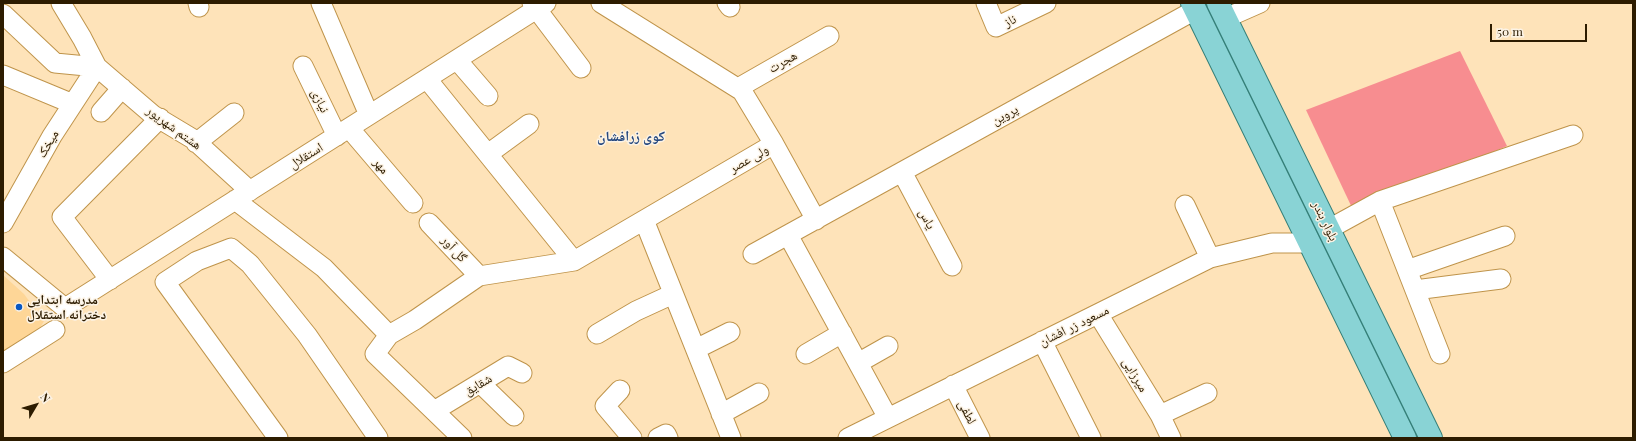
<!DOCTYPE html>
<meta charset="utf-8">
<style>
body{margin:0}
#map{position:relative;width:1636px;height:441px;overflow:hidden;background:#fee3b9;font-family:"Playfair Display",serif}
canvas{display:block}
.frame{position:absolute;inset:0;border:4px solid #2d1c00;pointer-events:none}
.north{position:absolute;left:16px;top:385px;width:40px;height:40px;-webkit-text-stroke:3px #fcf3e5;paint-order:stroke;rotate:52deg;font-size:11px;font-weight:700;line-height:16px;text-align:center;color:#2d1c00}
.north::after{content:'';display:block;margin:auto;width:14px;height:18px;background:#2d1c00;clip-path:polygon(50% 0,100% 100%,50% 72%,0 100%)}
.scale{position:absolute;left:1490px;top:24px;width:97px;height:18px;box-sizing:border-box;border:2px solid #2d1c00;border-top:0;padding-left:5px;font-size:12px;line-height:14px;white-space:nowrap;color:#2d1c00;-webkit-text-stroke:3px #fcf3e5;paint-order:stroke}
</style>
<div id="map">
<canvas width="1636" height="441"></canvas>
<div class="frame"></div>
<div class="north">N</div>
<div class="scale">50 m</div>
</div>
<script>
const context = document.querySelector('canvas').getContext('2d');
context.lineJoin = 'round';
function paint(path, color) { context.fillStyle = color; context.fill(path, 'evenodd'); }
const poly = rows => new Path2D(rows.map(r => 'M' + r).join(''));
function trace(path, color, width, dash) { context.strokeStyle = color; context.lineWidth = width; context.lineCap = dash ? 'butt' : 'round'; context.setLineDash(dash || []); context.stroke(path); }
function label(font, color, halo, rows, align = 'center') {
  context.font = font + ' "Playfair Display","Noto Naskh Arabic",serif'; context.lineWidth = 3; context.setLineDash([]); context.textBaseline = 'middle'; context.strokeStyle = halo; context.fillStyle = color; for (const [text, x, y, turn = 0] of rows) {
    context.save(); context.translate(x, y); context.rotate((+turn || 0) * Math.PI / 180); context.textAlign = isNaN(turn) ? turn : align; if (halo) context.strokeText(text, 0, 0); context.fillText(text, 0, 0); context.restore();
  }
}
paint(poly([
 [3,275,24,294,44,321,35,337,3,355]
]), '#fed697');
paint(poly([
 [1460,51,1507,146,1354,212,1306,110]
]), '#f78d90');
const minor = poly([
 [61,3,82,38,97,67,153,115,193,139,250,191],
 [198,3,199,7],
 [321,3,369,115],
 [532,3,581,68],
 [601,3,742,91,774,144],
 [727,3,730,7],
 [986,3,996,27,1046,3],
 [3,14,55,63,97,67],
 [1226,18,1260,3],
 [457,60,488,96],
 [303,66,337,136],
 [3,75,73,104],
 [427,79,574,261],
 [738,88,829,36],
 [101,112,122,88],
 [349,128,413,203],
 [196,143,234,113],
 [488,154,529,124],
 [902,172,952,266],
 [235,200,324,268,389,335,375,354,462,438],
 [1380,201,1440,354],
 [1185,205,1210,258],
 [3,223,52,136,97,67],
 [429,223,479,276],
 [1329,229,1380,201,1573,135],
 [788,235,888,418],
 [753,254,1195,10],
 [3,257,65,308,546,3],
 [1407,270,1505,236],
 [110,280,62,217,160,118],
 [1415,290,1501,279],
 [1098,314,1160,415,1171,438],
 [597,334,636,311,673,294],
 [389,335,415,320,479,276,574,261,644,220],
 [1042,341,1091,438],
 [696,349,730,332],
 [806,354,842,333],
 [3,363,55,330],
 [858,363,888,346],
 [480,383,514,416],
 [953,385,980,438],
 [620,390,605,406,632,438],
 [434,411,508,366,522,373],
 [721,414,759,393],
 [1160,415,1207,393],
 [278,438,165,282,197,261,231,248,250,264,307,335,378,438],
 [658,438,666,434,668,438],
 [731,438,644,220,774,144,816,220],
 [848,438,1210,258,1272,243,1309,243]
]);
const major = poly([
 [1192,3,1405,438],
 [1218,3,1431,438]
]);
trace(minor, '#bf944b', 21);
trace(major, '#357f78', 24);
trace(minor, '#fff', 19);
trace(major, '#89d3d5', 22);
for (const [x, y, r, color] of [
 [19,307,4,"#0958c2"]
]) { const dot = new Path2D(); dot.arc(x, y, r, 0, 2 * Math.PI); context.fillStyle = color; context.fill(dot); trace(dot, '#fcf3e5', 1.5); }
label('13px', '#2d1c00', '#fcf3e5', [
 ["ناز",1010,21,-26],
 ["هجرت",783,62,-30],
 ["نیازی",320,101,64],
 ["پروین",1005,115,-29],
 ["هشتم شهریور",174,128,36],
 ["میخک",48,144,-59],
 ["استقلال",306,156,-32],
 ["ولی عصر",749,159,-30],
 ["مهر",381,166,50],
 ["یاس",927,219,62],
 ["بلوار بندر",1325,221,64],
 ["گل آور",454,249,47],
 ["مسعود زر افشان",1074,326,-26],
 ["میرزایی",1135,375,59],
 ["شقایق",478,385,-31],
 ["لطفی",967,412,63]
]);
label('bold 13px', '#2d1c00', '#fcf3e5', [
 ["مدرسه ابتدایی",27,300],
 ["دخترانه استقلال",27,315]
], 'left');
label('bold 14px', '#25487f', '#fcf3e5', [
 ["کوی زرافشان",631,137]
]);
</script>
